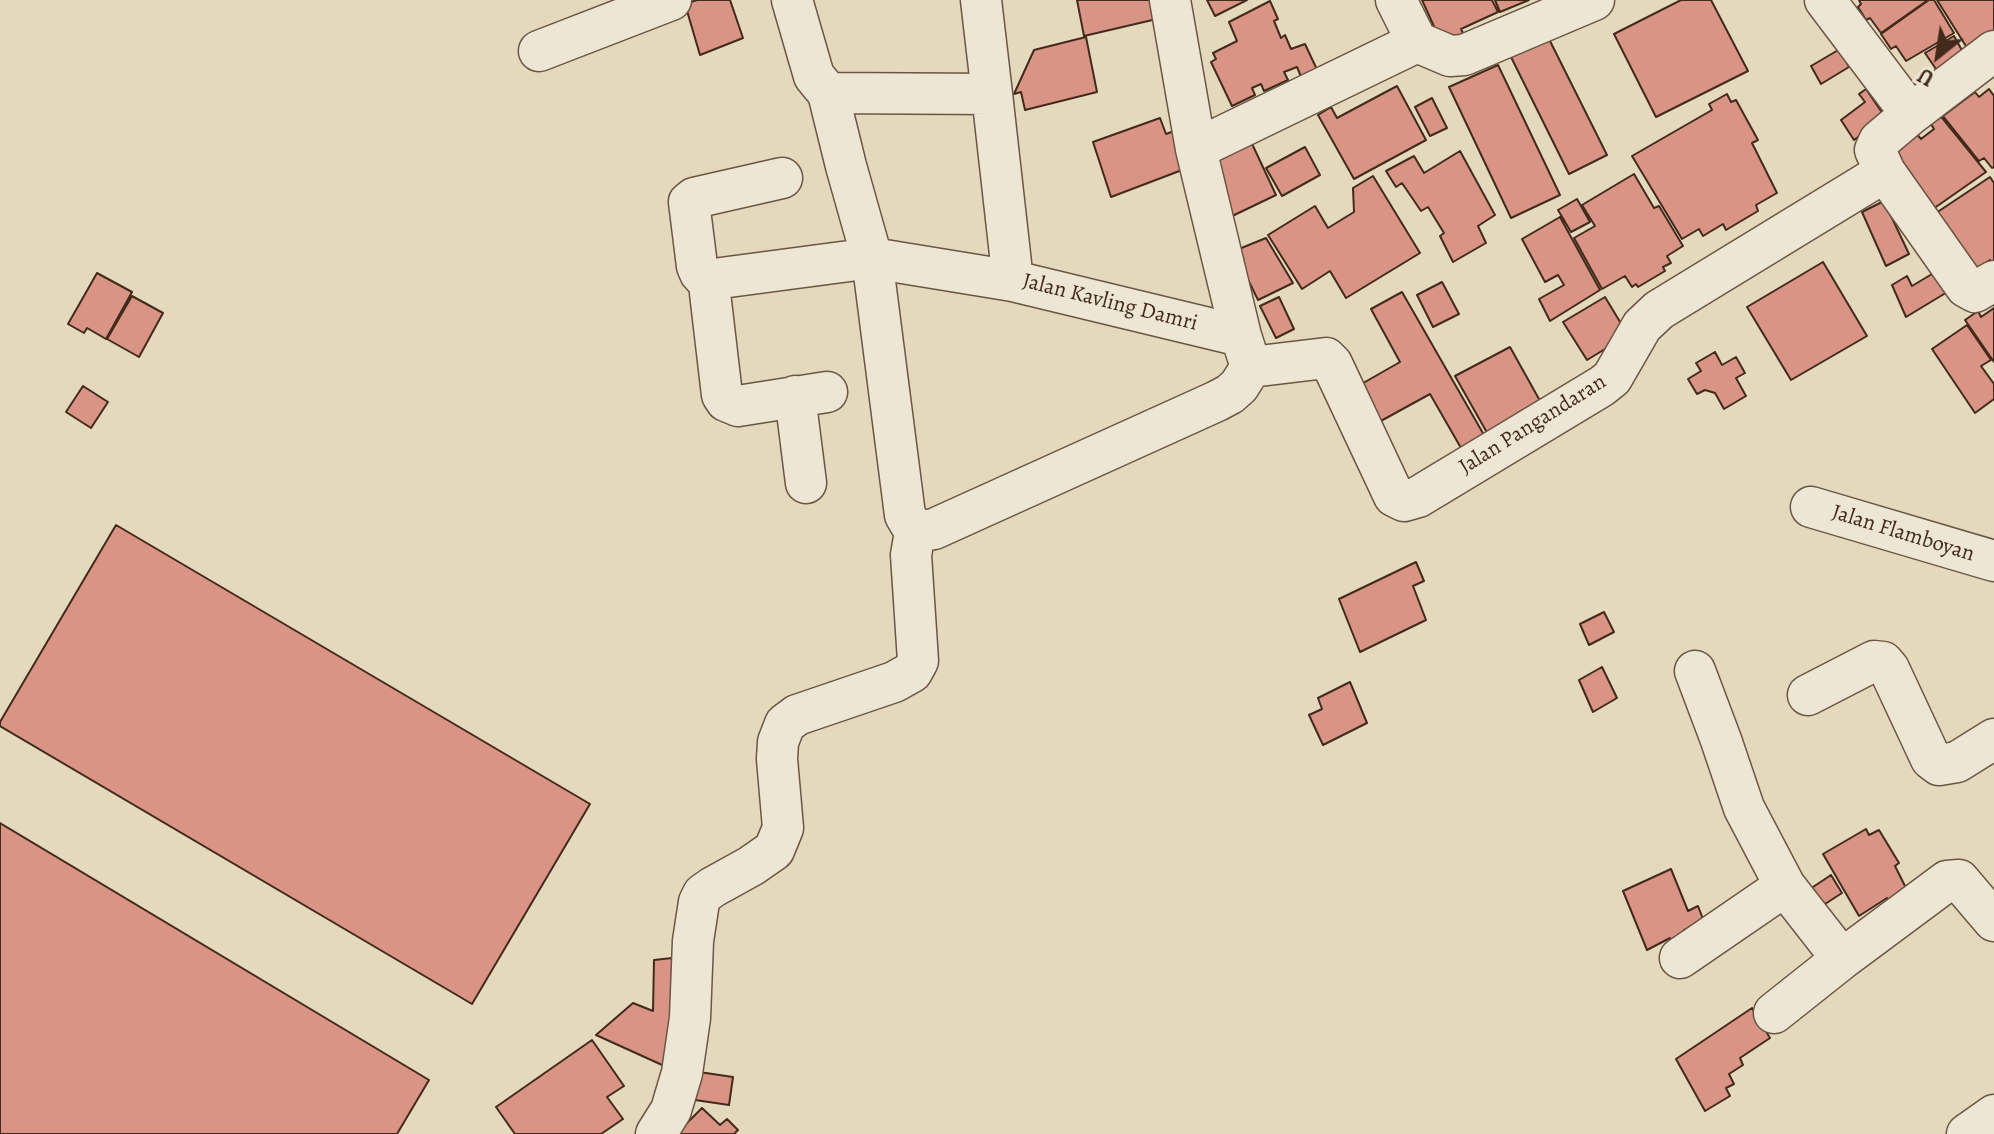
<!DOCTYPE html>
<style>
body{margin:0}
#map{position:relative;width:1994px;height:1134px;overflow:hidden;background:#e4d9bd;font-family:Alegreya,serif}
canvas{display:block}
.north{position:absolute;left:1898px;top:16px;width:80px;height:80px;-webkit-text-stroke:6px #ede6d4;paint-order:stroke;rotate:210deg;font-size:22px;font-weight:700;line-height:32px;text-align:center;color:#432b1c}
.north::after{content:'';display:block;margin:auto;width:28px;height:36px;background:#432b1c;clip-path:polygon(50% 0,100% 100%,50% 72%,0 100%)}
</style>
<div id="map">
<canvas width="1994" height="1134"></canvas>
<div class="north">U</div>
</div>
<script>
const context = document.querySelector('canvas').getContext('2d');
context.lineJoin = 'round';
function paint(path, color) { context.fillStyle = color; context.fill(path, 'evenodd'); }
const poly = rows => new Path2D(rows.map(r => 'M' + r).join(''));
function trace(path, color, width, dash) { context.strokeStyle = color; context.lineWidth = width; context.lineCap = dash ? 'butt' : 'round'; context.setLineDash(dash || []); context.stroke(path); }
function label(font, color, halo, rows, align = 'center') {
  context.font = font + ' Alegreya,serif'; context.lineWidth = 6; context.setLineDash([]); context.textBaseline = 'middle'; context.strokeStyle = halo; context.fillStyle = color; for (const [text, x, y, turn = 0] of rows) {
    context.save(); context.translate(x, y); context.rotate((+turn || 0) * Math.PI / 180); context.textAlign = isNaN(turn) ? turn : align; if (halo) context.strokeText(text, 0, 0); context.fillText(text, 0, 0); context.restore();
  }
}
const building = poly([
 [697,0,730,0,743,38,700,55,685,4,697,0],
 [1077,0,1158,0,1161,18,1084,36,1077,0],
 [1207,0,1247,0,1215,16,1207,0],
 [1422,0,1492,0,1498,12,1461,29,1464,35,1442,44,1422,0],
 [1495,0,1529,0,1500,12,1495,0],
 [1681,0,1711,0,1748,71,1656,117,1614,34,1681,0],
 [1859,0,1928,0,1881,33,1870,18,1866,20,1858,7,1861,4,1859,0],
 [1929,0,1934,0,1954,33,1906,61,1896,46,1891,49,1881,34,1929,0],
 [1937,0,1994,0,1994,33,1969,51,1937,0],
 [1270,1,1278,19,1274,21,1281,38,1285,35,1291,49,1305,44,1320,76,1304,84,1297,67,1284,72,1288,80,1264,91,1261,84,1252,88,1255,95,1232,106,1211,62,1216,59,1213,53,1237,41,1229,22,1270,1],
 [1954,36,1964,54,1938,72,1925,53,1954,36],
 [1086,37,1097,92,1025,110,1021,92,1014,94,1034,50,1086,37],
 [1549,39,1607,155,1569,174,1511,57,1549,39],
 [1840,49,1849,67,1821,84,1811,66,1840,49],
 [1498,65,1560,195,1511,218,1449,87,1498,65],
 [1397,86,1426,140,1354,179,1318,115,1331,107,1337,118,1397,86],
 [1866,89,1885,117,1854,140,1841,120,1865,102,1859,94,1866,89],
 [1989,89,1994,96,1994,167,1992,168,1984,158,1979,161,1943,116,1975,92,1979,97,1989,89],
 [1727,94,1731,102,1736,100,1758,140,1752,143,1777,193,1756,205,1758,211,1726,230,1723,224,1703,236,1699,229,1682,239,1632,156,1712,110,1709,104,1727,94],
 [1432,98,1447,128,1430,136,1415,107,1432,98],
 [1939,114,1986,172,1933,209,1909,178,1912,175,1894,150,1916,133,1921,139,1934,129,1929,121,1939,114],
 [1160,118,1166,134,1174,131,1182,170,1111,197,1093,142,1160,118],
 [1247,133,1276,195,1226,219,1201,167,1247,133],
 [1305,147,1320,175,1282,196,1266,168,1305,147],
 [1460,151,1495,215,1478,226,1486,243,1453,262,1440,236,1444,233,1428,207,1421,211,1402,183,1396,187,1386,171,1414,156,1424,173,1460,151],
 [1634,174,1654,208,1659,206,1683,246,1667,256,1671,263,1663,267,1665,271,1638,287,1636,284,1632,287,1625,276,1602,289,1574,238,1595,226,1582,205,1634,174],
 [1373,176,1420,253,1346,298,1330,271,1302,289,1268,235,1315,206,1328,228,1354,212,1353,188,1373,176],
 [1990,177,1994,183,1994,263,1992,265,1990,260,1977,269,1936,213,1990,177],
 [1577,199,1590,222,1571,232,1558,210,1577,199],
 [1884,201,1909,254,1886,266,1862,212,1884,201],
 [1560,217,1600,290,1550,321,1539,299,1564,285,1558,275,1545,282,1522,239,1560,217],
 [1266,238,1293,283,1258,300,1234,251,1266,238],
 [1823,262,1867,336,1791,380,1747,307,1823,262],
 [1937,271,1949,291,1906,317,1892,285,1907,276,1912,286,1937,271],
 [97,273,132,292,106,339,87,328,84,333,68,324,97,273],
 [1442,282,1459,314,1433,327,1417,295,1442,282],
 [1402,292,1484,435,1461,448,1430,394,1379,422,1358,386,1400,362,1371,309,1402,292],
 [132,296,163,313,139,357,107,339,132,296],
 [1279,297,1294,329,1276,338,1260,306,1279,297],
 [1605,297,1628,335,1587,360,1563,322,1605,297],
 [1994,308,1994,362,1965,320,1978,311,1981,317,1994,308],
 [1967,325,1991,360,1981,366,1994,384,1994,399,1975,413,1932,349,1967,325],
 [1510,347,1544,408,1490,438,1455,376,1510,347],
 [1715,352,1722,365,1736,357,1745,373,1736,378,1746,396,1724,409,1715,393,1705,390,1697,394,1688,379,1701,371,1696,363,1715,352],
 [83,386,108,402,91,428,66,412,83,386],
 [116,525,590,804,472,1004,0,726,0,722,116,525],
 [1416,562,1424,581,1413,586,1426,620,1360,652,1339,599,1416,562],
 [1604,612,1614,632,1589,645,1580,624,1604,612],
 [1602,667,1617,698,1593,712,1579,680,1602,667],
 [1350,682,1367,723,1323,745,1309,715,1322,709,1318,698,1350,682],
 [0,823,429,1080,397,1134,0,1134,0,823],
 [1866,829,1869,835,1879,830,1899,863,1895,866,1907,890,1889,902,1887,898,1859,916,1823,854,1866,829],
 [1671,869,1688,911,1698,906,1703,919,1684,930,1688,940,1673,948,1670,938,1647,950,1623,891,1671,869],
 [1831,875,1842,893,1822,906,1810,889,1831,875],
 [672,958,671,1069,596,1035,633,1003,653,1011,654,960,672,958],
 [1752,1008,1770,1038,1740,1058,1743,1065,1729,1074,1734,1084,1726,1088,1730,1096,1705,1111,1676,1059,1752,1008],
 [592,1040,624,1086,607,1097,623,1119,601,1134,515,1134,496,1107,592,1040],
 [699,1072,733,1077,729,1105,695,1100,699,1072],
 [702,1108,720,1125,727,1119,738,1130,734,1134,676,1134,702,1108]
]);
paint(building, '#da9485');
trace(building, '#432b1c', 2);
const minor = poly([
 [792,0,814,76,828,93,992,94,1013,281],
 [981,0,992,94],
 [1170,0,1196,149,1241,336],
 [1396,0,1417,42],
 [1825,0,1911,114],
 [539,51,671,0],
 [1994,51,1911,114,1879,141,1875,150,1885,172,1966,287,1975,292,1994,281],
 [828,93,846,166,872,258,905,515,915,532],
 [1196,149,1417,42,1450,56,1464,55,1594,0],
 [712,286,700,273,697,266,689,202,694,198,782,178],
 [1251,367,1326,358,1332,364,1394,496,1404,501,1418,497,1602,386,1612,378,1642,326,1659,310,1885,172],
 [827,392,738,406,726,401,722,395,710,293,715,282,721,278,872,258,1013,281,1241,336,1251,367],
 [795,396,806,483],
 [1811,507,1994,561],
 [915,532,934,529,1217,401,1230,394,1239,386,1251,367],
 [1695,671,1721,740,1744,808,1785,886,1842,959,1947,881,1959,880,1994,921],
 [1808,695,1874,661,1883,662,1889,669,1931,759,1939,765,1957,762,1994,739],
 [1680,958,1785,886],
 [1774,1013,1842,959],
 [656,1134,671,1110,682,1073,690,1018,693,941,699,902,703,894,713,887,751,866,774,850,783,828,777,759,778,742,785,724,797,715,894,682,912,672,918,661,911,555,915,532],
 [1967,1134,1994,1115]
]);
trace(minor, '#6b5644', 43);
trace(minor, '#ede6d4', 40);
label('22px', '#432b1c', '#ede6d4', [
 ["Jalan Kavling Damri",1110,303,14],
 ["Jalan Pangandaran",1533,425,-32],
 ["Jalan Flamboyan",1903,534,17]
]);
</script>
